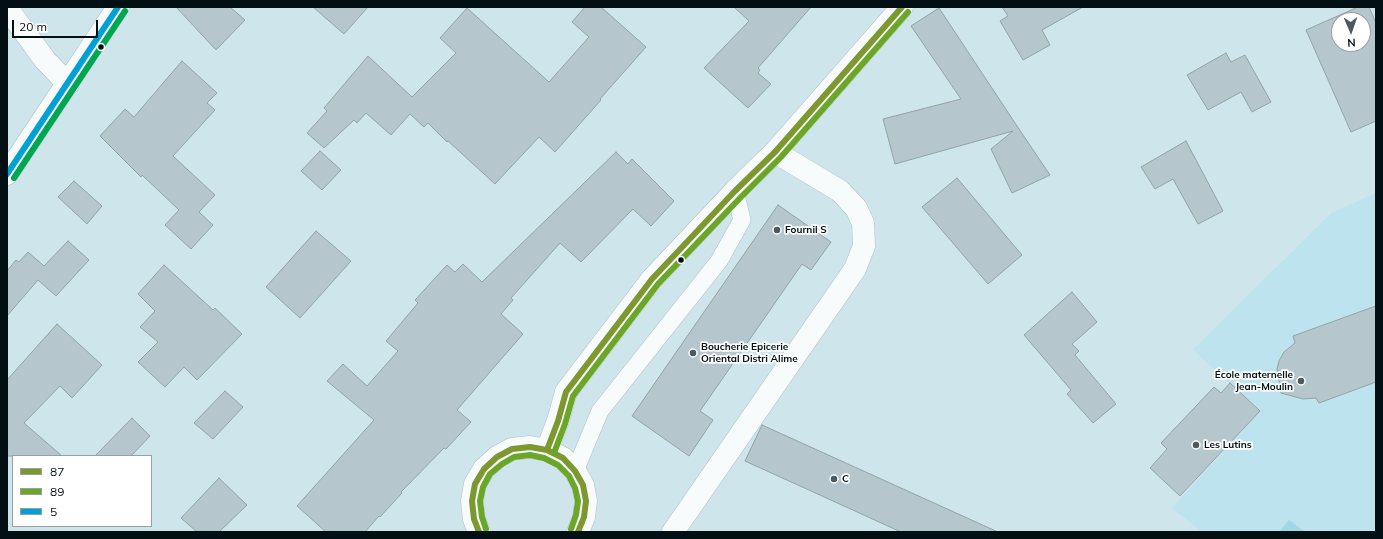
<!DOCTYPE html>
<meta charset="utf-8">
<style>
body{margin:0}
#map{position:relative;width:1383px;height:539px;overflow:hidden;background:#cee5eb;font-family:Mulish,sans-serif}
canvas{display:block}
.frame{position:absolute;inset:0;border:8px solid #021014;pointer-events:none}
.legend{position:absolute;left:12px;top:455px;width:140px;height:72px;box-sizing:border-box;background:#fff;border:1px solid #9a9fa1;margin:0;padding:5px 7px;list-style:none;font-size:12px;color:#021014}
.legend li{display:flex;align-items:center;gap:8px;height:20px}
.legend b{width:20px;border:1px solid #9a9fa1}
.north{position:absolute;left:1331px;top:12px;width:40px;height:40px;box-sizing:border-box;background:#fff;border:1px solid #9a9fa1;border-radius:50%;rotate:178deg;font-size:11px;font-weight:700;line-height:16px;text-align:center;color:#021014}
.north::after{content:'';display:block;margin:auto;width:14px;height:18px;background:#495b5f;clip-path:polygon(50% 0,100% 100%,50% 72%,0 100%)}
.scale{position:absolute;left:12px;top:20px;width:86px;height:18px;box-sizing:border-box;border:2px solid #021014;border-top:0;padding-left:5px;font-size:12px;line-height:14px;white-space:nowrap;color:#021014;-webkit-text-stroke:3px #fff;paint-order:stroke}
</style>
<div id="map">
<canvas width="1383" height="539"></canvas>
<div class="frame"></div>
<ul class="legend">
<li><b style="height:5px;background:#7c982e"></b>87</li>
<li><b style="height:5px;background:#6aa728"></b>89</li>
<li><b style="height:5px;background:#00a1d6"></b>5</li>
</ul>
<div class="north">N</div>
<div class="scale">20 m</div>
</div>
<script>
const context = document.querySelector('canvas').getContext('2d');
context.lineJoin = 'round';
function paint(path, color) { context.fillStyle = color; context.fill(path, 'evenodd'); }
const poly = rows => new Path2D(rows.map(r => 'M' + r).join(''));
function trace(path, color, width, dash) { context.strokeStyle = color; context.lineWidth = width; context.lineCap = dash ? 'butt' : 'round'; context.setLineDash(dash || []); context.stroke(path); }
function label(font, color, halo, rows, align = 'center') {
  context.font = font + ' Mulish,sans-serif'; context.lineWidth = 3.5; context.setLineDash([]); context.textBaseline = 'middle'; context.strokeStyle = halo; context.fillStyle = color; for (const [text, x, y, turn = 0] of rows) {
    context.save(); context.translate(x, y); context.rotate((+turn || 0) * Math.PI / 180); context.textAlign = isNaN(turn) ? turn : align; if (halo) context.strokeText(text, 0, 0); context.fillText(text, 0, 0); context.restore();
  }
}
paint(poly([
 [1376,193,1376,532,1202,532,1172,508,1260,411,1193,350,1331,213]
]), '#bce3ee');
paint(poly([
 [1289,520,1305,532,1279,532]
]), '#a0d8e6');
const building = poly([
 [176,7,230,7,245,20,216,50,176,7],
 [313,7,368,7,344,34,313,7],
 [585,7,601,7,646,47,600,99,601,100,555,152,539,137,495,184,448,141,447,142,428,123,424,127,410,114,391,135,366,113,357,123,354,120,324,148,307,133,327,111,324,108,368,56,412,97,456,53,440,38,467,8,549,82,589,37,572,22,585,7],
 [734,7,811,7,758,68,760,70,758,73,771,84,748,108,704,68,749,21,734,7],
 [1002,7,1083,7,1042,30,1050,45,1023,60,1000,21,1008,16,1002,7],
 [1358,7,1369,7,1376,23,1376,121,1351,132,1306,30,1358,7],
 [1339,20,1363,20,1363,44,1339,44,1339,20],
 [939,8,1019,129,1050,175,1012,193,991,149,1013,131,895,164,883,119,961,99,911,26,939,8],
 [1226,53,1231,62,1245,55,1271,102,1252,112,1241,92,1208,110,1187,75,1226,53],
 [182,61,217,93,207,103,215,110,173,156,215,195,199,212,213,225,191,249,165,225,179,210,142,175,141,177,100,136,125,109,134,117,182,61],
 [1186,141,1223,211,1198,224,1173,179,1155,189,1141,167,1186,141],
 [320,151,341,170,322,190,301,171,320,151],
 [616,152,628,164,632,159,674,201,651,226,633,209,581,262,560,243,511,298,513,300,501,314,523,334,457,410,471,422,446,449,444,448,401,492,402,493,380,517,379,516,365,532,326,532,297,506,374,420,327,381,343,364,367,386,398,351,386,341,418,303,415,300,447,265,455,272,463,264,482,282,616,152],
 [957,178,1022,255,988,284,922,207,957,178],
 [74,181,102,206,87,224,58,197,74,181],
 [778,205,831,242,811,270,802,264,700,411,713,420,689,456,632,416,778,205],
 [316,231,351,261,300,318,266,287,316,231],
 [68,241,89,260,56,296,38,280,7,316,7,271,16,260,19,262,28,252,44,266,68,241],
 [164,265,213,310,215,308,242,334,197,380,184,367,165,387,138,362,158,342,140,327,155,311,138,294,164,265],
 [1072,292,1097,322,1072,344,1079,351,1075,355,1116,404,1093,423,1067,394,1071,390,1024,335,1072,292],
 [1376,306,1376,382,1319,403,1316,398,1303,399,1281,393,1277,369,1279,361,1284,352,1295,343,1293,336,1376,306],
 [57,324,102,365,72,398,60,386,24,423,62,456,7,456,7,380,57,324],
 [1230,383,1260,411,1180,496,1150,468,1167,449,1161,443,1214,387,1221,393,1230,383],
 [225,391,243,407,213,439,194,423,225,391],
 [132,418,150,436,131,456,95,456,132,418],
 [762,425,998,532,901,532,833,501,745,461,762,425],
 [219,478,247,505,219,532,197,532,181,518,219,478]
]);
paint(building, '#b5c7cc');
trace(building, '#91a3a8', 1);
const service = poly([
 [575,471,600,411,719,261,742,220,735,191]
]);
const minor = poly([
 [7,8,45,60,68,84],
 [7,174,118,7],
 [673,532,855,269,864,246,863,223,856,208,840,191,775,152]
]);
const tertiary = poly([
 [547,450,558,421,566,392,652,279,735,191,775,152,902,7],
 [479,532,474,519,472,501,475,484,484,469,497,457,512,449,530,447,547,450,563,458,575,471,583,485,586,501,584,517,578,532]
]);
trace(service, '#aebfc4', 18);
trace(minor, '#aebfc4', 23);
trace(tertiary, '#aebfc4', 23);
trace(service, '#f8fbfc', 17);
trace(minor, '#f8fbfc', 22);
trace(tertiary, '#f8fbfc', 22);
trace(poly([
 [547,450,558,421,566,392,652,279,735,191,775,152,902,7],
 [479,532,474,519,472,501,475,484,484,469,497,457,512,449,530,447,547,450,563,458,575,471,583,485,586,501,584,517,578,532]
]), '#7c982e', 6);
trace(poly([
 [554,453,565,424,573,396,658,284,741,197,781,157,908,12],
 [486,529,482,517,480,501,483,487,490,474,502,464,514,457,530,455,544,458,558,465,569,476,575,488,578,501,576,515,571,529]
]), '#6aa728', 6);
trace(poly([
 [7,174,118,7]
]), '#00a1d6', 6);
trace(poly([
 [14,178,125,11]
]), '#00a651', 6);
for (const [x, y, r, color] of [
 [101,47,3.5,"#021014"],
 [777,230,4,"#495b5f"],
 [681,260,3.5,"#021014"],
 [693,353,4,"#495b5f"],
 [1301,381,4,"#495b5f"],
 [1196,445,4,"#495b5f"],
 [834,479,4,"#495b5f"]
]) { const dot = new Path2D(); dot.arc(x, y, r, 0, 2 * Math.PI); context.fillStyle = color; context.fill(dot); trace(dot, '#fff', 1.5); }
label('bold 10px', '#021014', '#fff', [
 ["Fournil S",785,230],
 ["Boucherie Epicerie",701,347],
 ["Oriental Distri Alime",701,359],
 ["École maternelle",1293,375,"right"],
 ["Jean-Moulin",1293,387,"right"],
 ["Les Lutins",1204,445],
 ["C",842,479]
], 'left');
</script>
